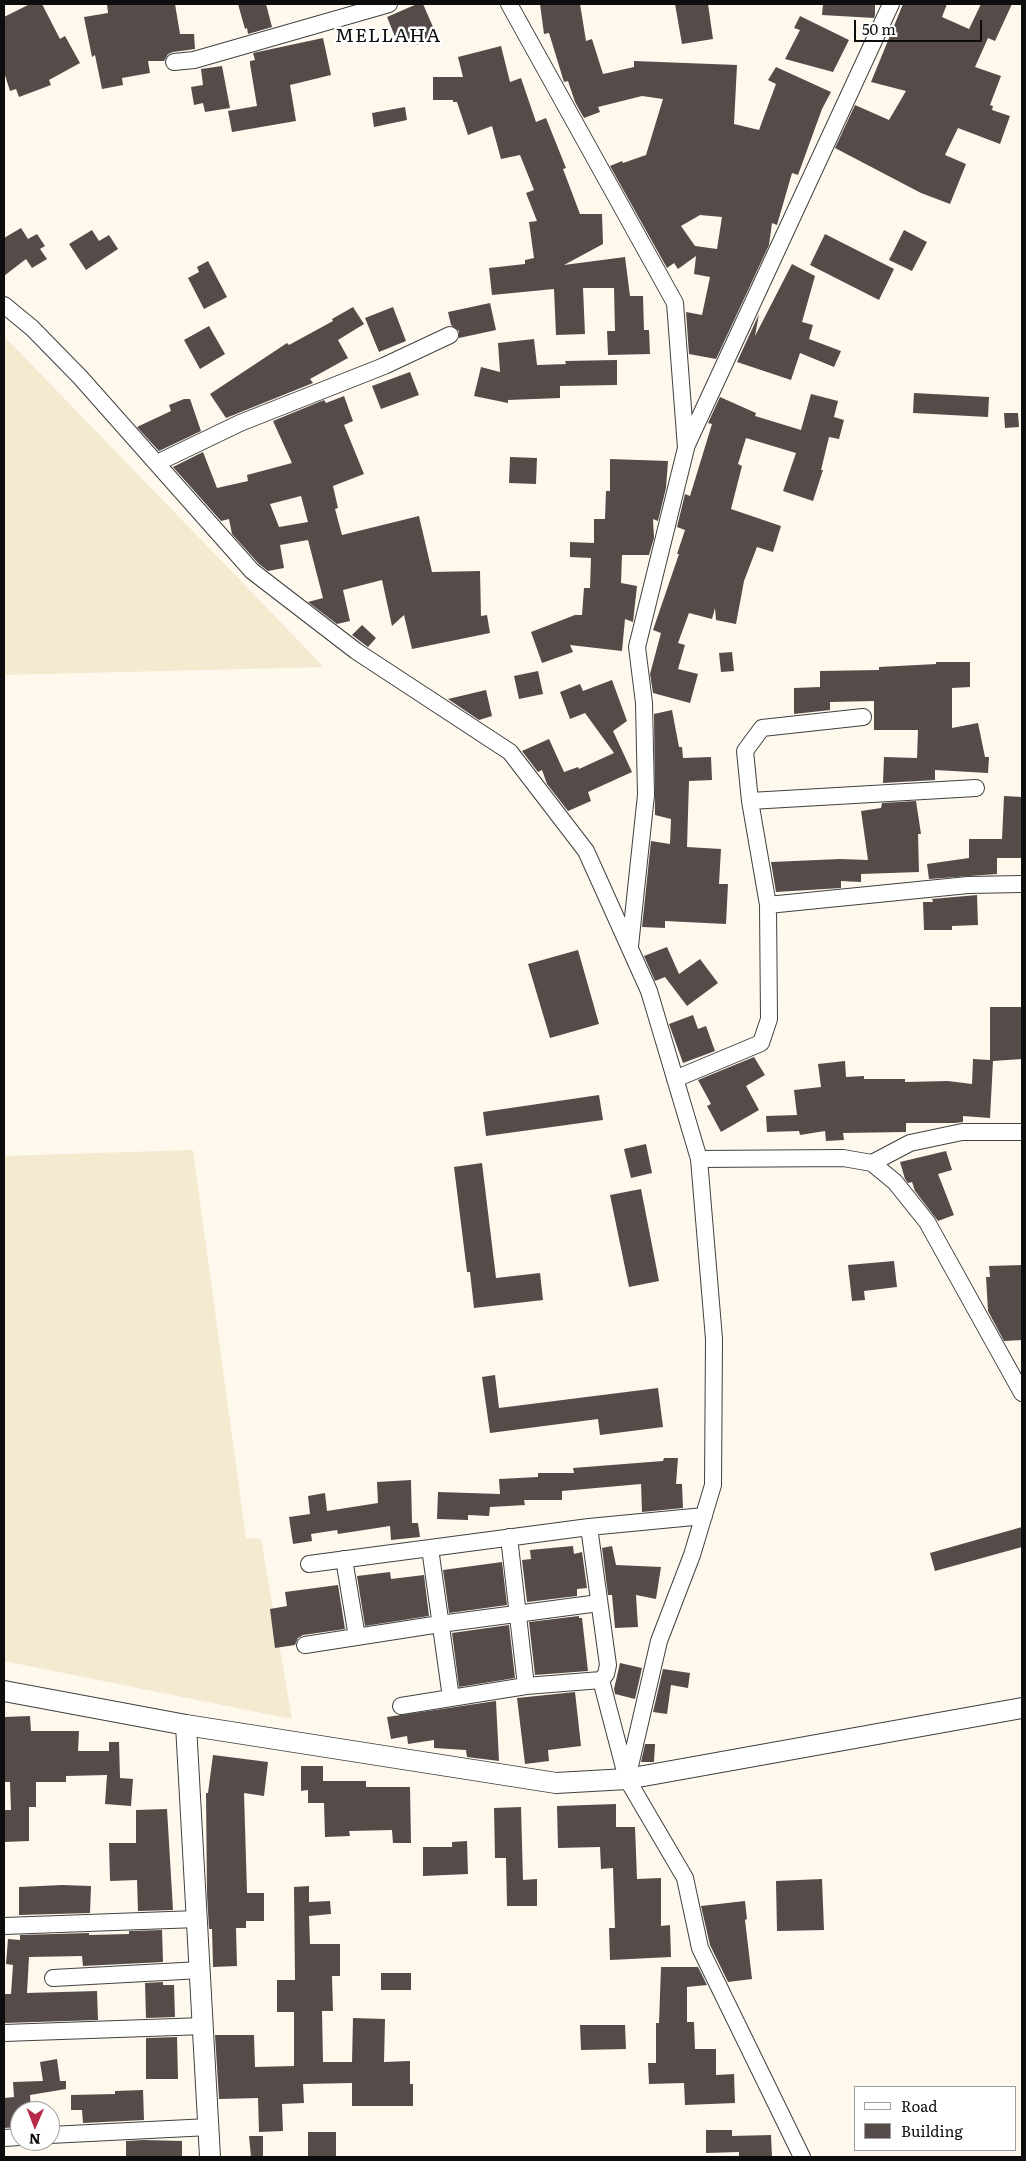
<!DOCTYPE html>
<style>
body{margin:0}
#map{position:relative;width:1026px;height:2161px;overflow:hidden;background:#fef8ed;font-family:Literata,serif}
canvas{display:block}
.frame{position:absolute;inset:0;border:5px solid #0d0d0d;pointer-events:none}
.legend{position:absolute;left:854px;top:2086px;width:162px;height:65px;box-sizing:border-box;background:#fff;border:1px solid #9e9e9e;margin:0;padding:6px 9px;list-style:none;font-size:15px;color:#0d0d0d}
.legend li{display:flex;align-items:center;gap:10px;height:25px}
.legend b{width:25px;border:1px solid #9e9e9e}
.north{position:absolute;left:10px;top:2101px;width:50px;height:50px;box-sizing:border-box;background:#fff;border:1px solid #9e9e9e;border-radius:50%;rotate:181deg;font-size:14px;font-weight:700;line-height:20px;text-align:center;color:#0d0d0d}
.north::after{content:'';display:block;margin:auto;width:18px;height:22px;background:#b72b48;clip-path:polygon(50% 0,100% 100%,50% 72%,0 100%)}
.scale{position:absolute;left:854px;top:20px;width:128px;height:22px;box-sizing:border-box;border:2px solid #0d0d0d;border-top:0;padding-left:6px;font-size:15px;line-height:18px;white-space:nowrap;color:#0d0d0d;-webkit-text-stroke:4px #fff;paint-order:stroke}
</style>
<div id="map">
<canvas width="1026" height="2161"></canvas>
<div class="frame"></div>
<ul class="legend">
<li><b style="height:6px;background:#fff"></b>Road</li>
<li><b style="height:14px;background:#554c4a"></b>Building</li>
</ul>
<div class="north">N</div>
<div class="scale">50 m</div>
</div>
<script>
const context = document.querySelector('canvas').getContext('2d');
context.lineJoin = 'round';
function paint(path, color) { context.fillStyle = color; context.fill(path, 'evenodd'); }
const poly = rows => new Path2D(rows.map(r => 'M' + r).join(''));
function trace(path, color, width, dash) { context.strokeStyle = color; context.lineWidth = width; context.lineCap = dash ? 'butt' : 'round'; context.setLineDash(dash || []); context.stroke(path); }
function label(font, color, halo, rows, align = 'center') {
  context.font = font + ' Literata,serif'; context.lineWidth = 5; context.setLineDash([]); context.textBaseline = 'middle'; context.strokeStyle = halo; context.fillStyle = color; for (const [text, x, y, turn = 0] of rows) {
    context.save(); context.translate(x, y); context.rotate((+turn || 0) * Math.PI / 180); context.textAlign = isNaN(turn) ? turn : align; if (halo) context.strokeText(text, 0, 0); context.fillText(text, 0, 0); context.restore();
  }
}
paint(poly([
 [4,336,324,667,4,675],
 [193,1150,246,1538,261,1539,292,1719,4,1661,4,1156]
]), '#f3eacf');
paint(poly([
 [30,4,42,4,60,39,65,36,80,63,49,80,51,85,19,97,16,89,10,91,4,72,4,17],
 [107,4,175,4,180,34,194,34,195,49,173,52,168,54,164,61,148,61,150,73,122,78,123,85,102,89,95,55,92,57,84,17,108,13],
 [238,4,266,4,272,27,248,34,247,28,245,29],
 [417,4,423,4,437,36,417,45,414,38,398,44,387,17],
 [540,4,580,4,586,41,592,39,603,74,634,67,634,61,737,65,734,124,759,130,776,84,768,80,776,67,831,92,822,109,798,175,792,173,777,225,772,223,769,245,716,359,689,354,686,312,702,315,710,277,694,274,696,256,678,269,674,263,667,268,610,166,622,161,623,163,646,155,663,99,642,96,598,107,600,112,584,118,575,102,568,81,564,82,549,33,544,34],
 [700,215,722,217,717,249,695,246,681,226],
 [675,4,708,4,713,39,682,44],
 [823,4,875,4,875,15,874,18,822,15],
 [903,4,947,4,942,17,969,29,981,4,1012,4,995,41,988,38,975,67,1001,76,990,105,993,106,992,110,1010,116,1000,144,958,128,945,155,966,164,950,204,921,193,835,148,855,105,889,120,906,91,871,82],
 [800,16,849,40,833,72,785,59,800,30,794,28],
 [323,38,331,75,290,85,296,121,232,132,228,111,257,106,250,64,250,61,255,60,253,53],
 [501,46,510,82,521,78,536,122,546,118,566,168,563,169,580,214,602,214,603,244,564,265,625,257,630,296,643,296,644,330,649,330,650,354,608,355,607,331,615,331,614,288,583,288,585,334,556,335,554,289,492,295,489,268,525,264,525,260,534,258,529,222,537,221,526,193,534,190,520,155,501,159,492,126,468,135,457,102,453,102,453,100,433,100,433,77,463,77,458,57],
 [222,66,230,108,205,112,203,103,194,105,191,87,203,85,201,69],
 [405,107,407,120,374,127,372,113],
 [21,228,28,239,37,234,45,246,40,249,47,259,32,268,26,259,4,276,4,238],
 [92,230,99,241,109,235,118,249,86,270,69,244],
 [904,230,927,242,912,271,889,260],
 [825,234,894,269,879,300,810,265],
 [208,261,227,297,204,309,188,278,199,272,197,267],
 [792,264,815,276,802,322,813,325,809,339,841,351,834,367,800,353,791,380,737,362,759,314,755,336],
 [490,303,496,330,459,338,459,331,451,325,448,312],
 [353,307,364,324,338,340,348,358,310,379,313,383,226,418,210,394,287,343,289,345,333,321,332,319],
 [393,307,406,341,379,352,365,318],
 [209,326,225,354,200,369,184,340],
 [534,339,537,365,566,364,565,361,617,360,617,385,560,386,560,398,508,400,508,403,474,396,481,367,500,372,498,343],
 [410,372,419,395,381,409,372,386],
 [914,393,989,397,988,417,913,413],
 [811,394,838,401,834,417,844,420,839,439,829,437,821,470,823,470,813,501,783,491,796,453,746,438,738,464,742,466,731,509,781,526,773,552,757,547,744,581,736,624,716,620,715,608,712,619,689,613,678,643,685,645,678,669,698,674,690,703,653,693,650,674,661,633,653,630,679,554,677,554,685,530,677,527,685,494,690,496,712,424,708,423,720,397,756,413,755,416,801,430],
 [344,396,353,421,344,425,364,474,333,486,338,508,335,509,342,535,419,516,432,572,480,571,481,616,487,615,490,633,412,649,404,615,392,626,382,580,343,590,350,621,337,624,308,602,323,598,308,540,280,545,284,568,268,571,259,564,232,534,229,519,221,521,173,467,203,452,217,488,248,481,247,475,292,463,273,421,324,400,326,403],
 [301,496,308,522,279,527,270,504],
 [184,399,190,399,201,431,159,451,137,427,171,411,169,405],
 [1004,413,1018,413,1019,427,1005,428],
 [510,457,537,458,536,484,509,483],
 [610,459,668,461,666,488,658,521,653,519,654,538,649,555,622,555,621,583,637,586,633,622,625,619,622,651,570,645,573,652,542,663,531,632,575,615,582,615,584,588,590,588,591,558,570,557,570,542,594,543,594,519,605,519,606,491,610,491],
 [362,625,376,638,368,647,352,635],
 [732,652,734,671,721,672,719,653],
 [936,662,970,662,970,687,952,688,952,728,978,723,985,757,989,757,988,773,935,770,935,780,883,783,884,757,917,758,918,730,874,730,874,701,830,702,830,710,794,714,794,688,820,687,820,671,879,670,879,667,936,664],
 [538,671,543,694,519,699,514,676],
 [612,680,627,721,613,731,632,772,588,792,591,801,568,811,547,784,542,770,538,772,522,751,549,739,564,772,578,767,579,769,614,753,585,713,570,719,560,692,580,684,583,691],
 [486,690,492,716,479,720,448,699],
 [672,710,679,747,682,747,683,758,711,757,712,780,689,781,687,847,721,849,719,884,728,884,726,924,665,921,665,928,642,927,651,841,670,844,671,819,655,815,654,714],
 [1004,796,1022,797,1022,858,997,858,997,874,929,879,927,864,969,858,969,839,1002,839],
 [916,801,921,834,918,834,919,872,861,874,861,882,841,881,841,888,776,892,771,862,840,859,868,860,861,811,881,808,882,803],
 [977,895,978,925,952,926,952,930,924,930,923,902,933,902,932,899],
 [667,947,679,974,700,959,718,983,687,1006,665,977,655,981,644,956],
 [578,950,599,1024,550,1038,528,964],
 [990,1007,1021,1007,1022,1059,993,1061,990,1118,963,1116,963,1122,955,1123,906,1123,906,1132,843,1133,844,1140,826,1141,825,1131,800,1135,799,1131,767,1132,766,1116,797,1115,794,1090,821,1087,818,1064,845,1061,846,1077,864,1076,864,1079,905,1079,905,1082,948,1081,972,1084,973,1059,990,1060],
 [693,1015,698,1029,706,1026,715,1051,683,1063,669,1024],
 [754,1057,765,1075,746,1086,759,1110,721,1132,707,1106,711,1104,698,1080],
 [599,1095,603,1120,486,1136,483,1112],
 [646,1144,652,1173,631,1178,624,1149],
 [946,1151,952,1170,938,1174,954,1215,938,1221,915,1191,912,1182,908,1183,905,1179,900,1162],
 [482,1163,496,1278,540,1273,543,1300,474,1308,470,1272,467,1272,454,1167],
 [641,1189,659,1281,629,1287,610,1195],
 [894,1261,897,1287,864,1291,865,1300,852,1301,848,1265],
 [1022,1265,1022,1340,1004,1341,988,1311,986,1277,990,1277,989,1266],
 [495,1375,499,1408,658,1388,663,1427,600,1435,598,1419,490,1433,482,1377],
 [664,1458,678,1458,676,1484,682,1484,683,1508,642,1512,641,1484,562,1491,562,1500,524,1500,525,1505,490,1507,489,1516,468,1515,468,1520,437,1519,438,1492,500,1494,499,1479,538,1477,538,1473,574,1473,573,1468,663,1461],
 [411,1480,412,1523,418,1523,420,1537,391,1540,390,1526,338,1534,337,1530,311,1534,312,1541,293,1544,289,1517,310,1514,308,1496,325,1493,327,1511,378,1503,377,1482],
 [1022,1527,1022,1547,935,1571,930,1553],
 [573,1546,574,1554,582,1552,587,1588,577,1589,577,1596,527,1602,522,1560,531,1559,530,1550],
 [612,1546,616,1565,661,1567,656,1599,636,1595,638,1627,615,1628,612,1595,608,1595,602,1548],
 [502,1562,507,1605,449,1613,443,1570],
 [390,1572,391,1579,424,1575,429,1616,365,1626,357,1576],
 [338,1585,345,1629,303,1635,298,1638,295,1645,275,1648,270,1609,287,1606,285,1592],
 [579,1616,579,1618,582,1618,588,1671,535,1675,529,1622],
 [509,1625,515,1678,459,1687,452,1633],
 [620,1663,642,1668,635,1699,615,1694,614,1689],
 [663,1669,690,1673,688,1688,671,1685,667,1714,653,1712],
 [575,1692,581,1746,548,1750,549,1761,525,1764,517,1698],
 [496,1701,499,1761,467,1757,466,1750,434,1748,434,1740,408,1744,407,1736,391,1739,387,1717],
 [30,1716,31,1731,79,1731,78,1751,109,1751,109,1742,119,1742,120,1778,133,1779,131,1806,105,1804,107,1775,66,1776,66,1782,36,1782,36,1807,29,1807,29,1841,4,1842,4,1810,11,1810,10,1782,4,1782,4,1717],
 [645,1744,655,1744,654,1762,641,1762],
 [213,1755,268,1762,264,1796,244,1793,247,1893,264,1893,264,1921,246,1921,246,1928,236,1928,237,1966,213,1967,212,1929,209,1929,207,1894,206,1793,208,1793],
 [301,1766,323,1766,323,1781,366,1781,366,1787,410,1787,411,1843,393,1843,392,1830,349,1831,350,1836,325,1837,324,1803,308,1803,308,1790,301,1791],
 [616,1804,616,1827,635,1827,637,1879,661,1878,661,1926,670,1925,671,1957,610,1960,609,1928,615,1928,613,1868,601,1869,600,1847,558,1848,557,1806],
 [521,1807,523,1880,537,1879,537,1906,507,1906,506,1858,495,1858,494,1808],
 [167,1809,173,1910,138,1911,137,1880,110,1881,109,1843,136,1843,136,1810],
 [467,1841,468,1874,423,1876,423,1847,452,1847,452,1842],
 [822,1879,824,1930,777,1931,776,1881],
 [62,1885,91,1886,90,1913,19,1915,19,1887],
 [309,1886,309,1902,330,1901,331,1914,309,1916,310,1944,340,1944,340,1976,332,1976,333,2011,322,2011,323,2062,352,2062,353,2018,385,2019,384,2062,410,2061,410,2084,413,2084,413,2106,352,2106,352,2083,303,2084,304,2103,282,2104,283,2131,259,2132,258,2098,219,2099,215,2035,254,2035,255,2067,294,2066,294,2012,277,2012,277,1980,295,1980,294,1887],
 [745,1901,747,1919,745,1920,752,1979,728,1982,710,1945,701,1906],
 [162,1930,163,1962,83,1966,82,1956,29,1957,27,1993,97,1991,98,2020,4,2023,4,1994,11,1994,13,1965,6,1964,8,1939,20,1940,20,1935,89,1933,89,1935,129,1934,129,1931],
 [661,1967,698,1967,707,1985,687,1987,687,2022,694,2022,695,2049,716,2049,716,2075,734,2074,735,2103,685,2105,684,2083,649,2084,648,2063,656,2063,656,2023,659,2023],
 [381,1973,411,1973,411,1990,381,1990],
 [163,1982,163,1985,174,1985,175,2017,146,2018,145,1983],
 [580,2025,625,2025,626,2049,581,2050],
 [177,2037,178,2079,146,2079,146,2038],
 [57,2059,60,2081,66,2081,66,2089,30,2095,31,2111,20,2111,20,2127,4,2128,4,2098,14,2097,13,2082,43,2081,40,2062],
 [143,2090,144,2120,83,2123,82,2110,71,2110,71,2095,115,2094,115,2091],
 [706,2130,732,2130,732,2136,771,2135,772,2157,739,2157,739,2152,706,2153],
 [308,2132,336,2132,336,2157,308,2157],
 [249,2136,263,2136,263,2157,251,2157],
 [144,2140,182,2141,182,2157,126,2157,126,2141]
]), '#554c4a');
const minor = poly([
 [509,4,675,303,686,448,637,647,644,703,646,795,630,946],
 [174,62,194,60,389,4],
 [4,305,32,328,80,377,252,571,356,651,510,752,586,851,649,991,699,1159,714,1339,713,1485,692,1555,659,1641,627,1779],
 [686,447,891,4],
 [157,463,240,423,384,366,450,335],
 [750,801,976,788],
 [768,905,968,885,1022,884],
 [675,1079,761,1043,769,1019,768,905,750,801,745,751,762,728,863,717],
 [699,1159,843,1158,872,1163,895,1182,927,1222,1022,1393],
 [872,1163,910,1143,962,1132,1022,1132],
 [509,1537,526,1686],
 [430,1548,451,1698],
 [344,1559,357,1637],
 [309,1564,589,1527,704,1516],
 [305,1645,440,1624,599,1603],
 [601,1680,627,1779,685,1878,700,1948,802,2157],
 [401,1706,526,1686,601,1680,606,1674,608,1665,589,1527],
 [4,1926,198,1919],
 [53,1978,201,1970],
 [4,2033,204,2026],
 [50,2135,209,2127],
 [4,2138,20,2137]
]);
const tertiary = poly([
 [4,1691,186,1725,556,1783,627,1779,1022,1708],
 [186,1725,210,2157]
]);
trace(minor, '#404040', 18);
trace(tertiary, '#404040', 22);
trace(minor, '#fff', 16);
trace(tertiary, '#fff', 20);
context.letterSpacing = '1px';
label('19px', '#0d0d0d', '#fff', [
 ["MELLAHA",388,36]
]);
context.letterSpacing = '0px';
</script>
